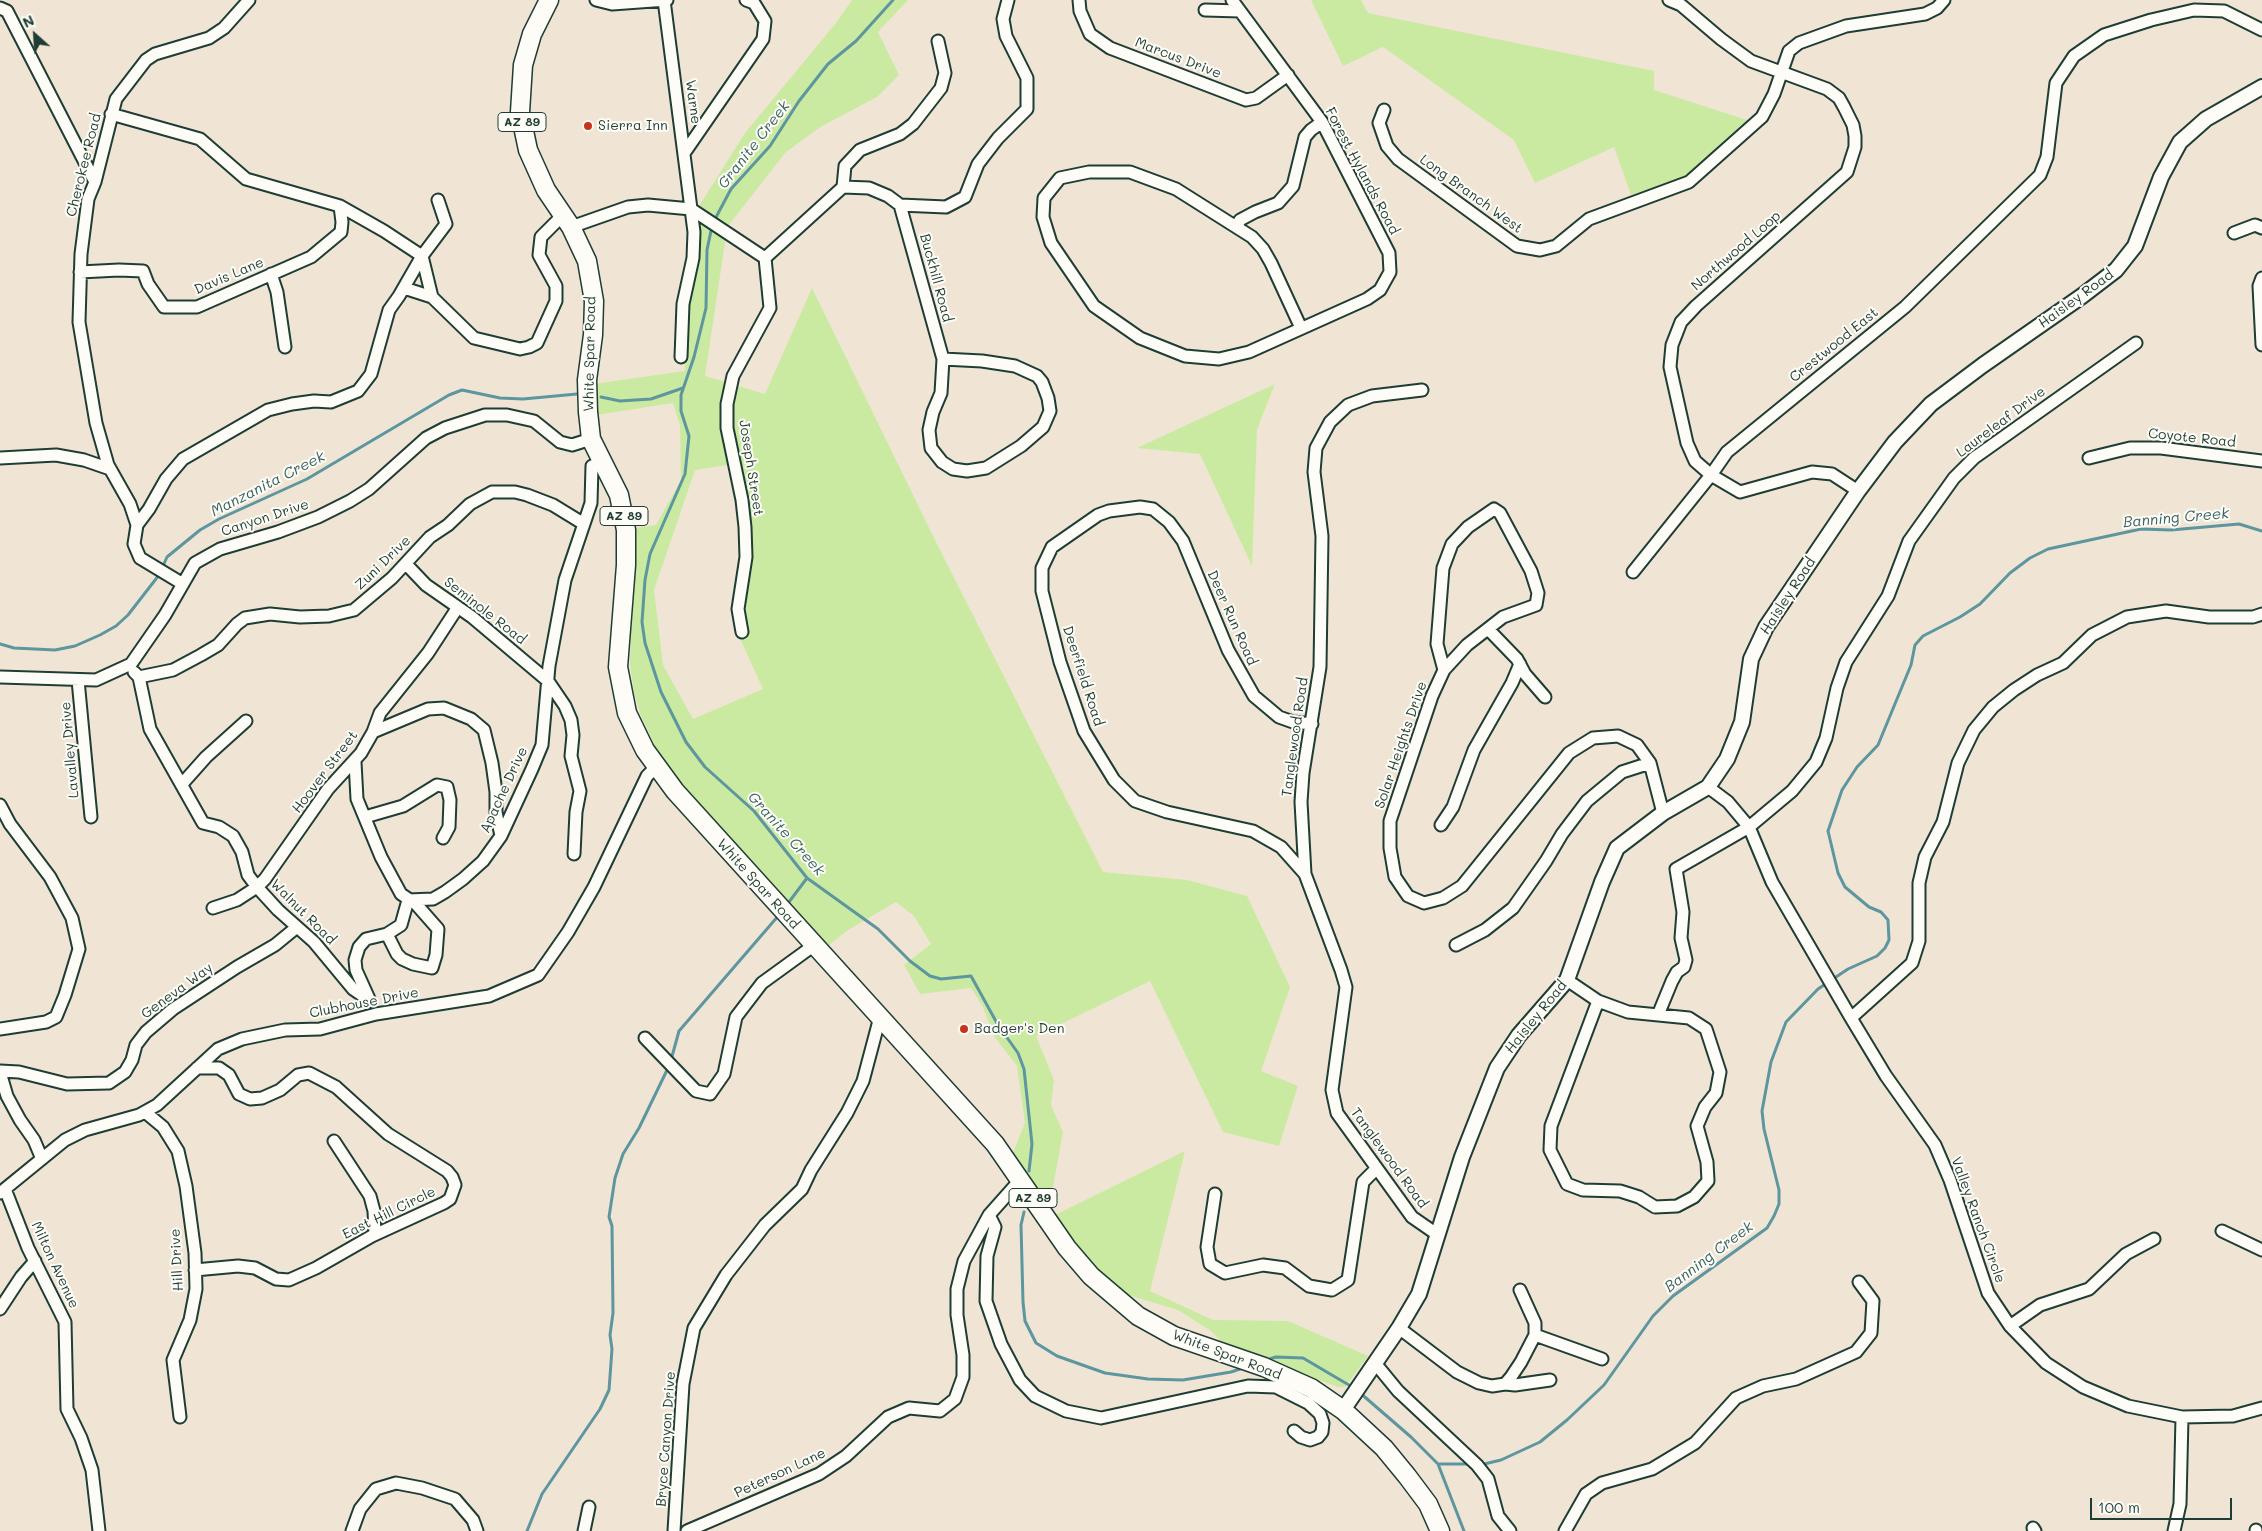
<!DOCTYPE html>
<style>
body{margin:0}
#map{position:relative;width:2262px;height:1531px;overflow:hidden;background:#f0e5d4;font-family:Mali,sans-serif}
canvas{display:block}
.north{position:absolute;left:10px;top:10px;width:50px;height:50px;-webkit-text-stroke:4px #fdfcf7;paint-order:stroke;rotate:334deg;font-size:14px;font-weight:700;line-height:20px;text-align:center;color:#1f3d34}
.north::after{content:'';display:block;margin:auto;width:18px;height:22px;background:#1f3d34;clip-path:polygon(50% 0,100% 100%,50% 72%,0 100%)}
.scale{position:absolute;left:2090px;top:1498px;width:142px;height:22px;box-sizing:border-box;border:2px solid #1f3d34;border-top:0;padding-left:6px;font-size:15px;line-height:18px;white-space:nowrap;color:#1f3d34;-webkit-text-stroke:4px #fdfcf7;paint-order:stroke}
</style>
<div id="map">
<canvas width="2262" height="1531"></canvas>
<div class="north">N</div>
<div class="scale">100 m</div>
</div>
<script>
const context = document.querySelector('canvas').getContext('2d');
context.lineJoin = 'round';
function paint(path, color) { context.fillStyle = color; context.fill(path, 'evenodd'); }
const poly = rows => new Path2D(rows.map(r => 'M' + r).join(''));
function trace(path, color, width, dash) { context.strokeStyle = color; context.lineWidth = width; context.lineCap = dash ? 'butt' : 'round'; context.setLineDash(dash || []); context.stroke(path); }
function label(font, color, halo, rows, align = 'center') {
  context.font = font + ' Mali,sans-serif'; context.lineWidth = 4; context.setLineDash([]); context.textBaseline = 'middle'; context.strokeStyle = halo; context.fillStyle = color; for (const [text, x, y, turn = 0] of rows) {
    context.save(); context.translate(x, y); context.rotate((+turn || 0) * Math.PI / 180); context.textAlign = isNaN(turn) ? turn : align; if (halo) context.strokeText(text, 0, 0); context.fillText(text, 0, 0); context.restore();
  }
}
paint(poly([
 [852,0,908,0,878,32,899,75,877,97,822,126,786,152,728,226,699,206,745,133,836,23],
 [1311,0,1361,0,1368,13,1654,71,1654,90,1750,121,1685,177,1631,195,1614,147,1535,183,1514,140,1383,47,1343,66],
 [696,217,726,236,705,376,765,394,812,288,936,542,1103,872,1187,880,1247,896,1290,987,1261,1071,1298,1086,1279,1146,1223,1132,1150,981,1036,1036,1054,1080,1051,1105,1063,1132,1053,1187,1038,1195,1012,1155,1025,1123,1017,1066,994,1036,982,1005,971,988,920,994,904,965,931,944,914,916,896,902,848,930,828,946,679,780,655,746,641,716,634,693,630,663,635,528,656,525,681,480,680,425,673,403,596,415,594,384,685,371,686,303],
 [728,465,738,501,742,556,738,634,763,689,693,719,663,665,654,590,695,470],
 [1275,384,1257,429,1252,566,1200,454,1137,448],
 [1185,1151,1150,1291,1213,1320,1288,1321,1368,1356,1345,1387,1338,1387,1226,1346,1211,1331,1178,1310,1125,1294,1087,1259,1053,1216]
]), '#caeaa1');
trace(poly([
 [714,221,731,189,770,146,799,101,828,64,856,41,893,0],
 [712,226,707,250,706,308,694,357,681,395,681,411,689,436,685,474,650,554,645,580,642,622,645,643,661,692,686,742,705,767,754,811,807,878,878,929,910,961,930,976,941,979,971,976,998,1025,1018,1053,1024,1069,1032,1144,1029,1171],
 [601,397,620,401,651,399,683,388],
 [0,644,14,648,55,650,75,646,100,635,116,626,128,615,159,575,167,557,200,530,219,519,307,479,449,395,462,390,500,398,523,399,577,394],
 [786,906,807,878],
 [671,1060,679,1031,779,915],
 [1024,1212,1021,1225,1023,1302,1025,1321,1036,1343,1057,1356,1105,1373,1148,1379,1183,1380,1231,1372,1243,1368],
 [1266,1360,1276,1357,1303,1358,1354,1388],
 [1359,1392,1411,1437,1438,1464,1464,1531],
 [1438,1464,1471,1464],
 [1480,1465,1501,1460,1540,1442,1567,1420,1604,1385,1653,1316,1673,1296,1767,1228,1774,1216,1779,1204,1779,1190,1764,1129,1762,1111,1771,1062,1786,1022,1818,989,1848,969,1877,956,1885,948,1889,940,1888,920,1881,912,1869,907,1845,887,1838,873,1828,831,1842,790,1857,767,1878,745,1911,665,1915,645,1923,636,1960,617,1980,604,2010,573,2030,558,2048,549,2141,529,2171,530,2239,524,2262,531],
 [527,1531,542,1494,600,1409,609,1390,612,1349,610,1335,613,1313,612,1226,609,1217,615,1178,623,1154,639,1128,669,1066]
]), '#5d969f', 3);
const minor = poly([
 [596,0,612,4,667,0],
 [664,0,694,232,693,258,683,304,681,357],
 [1079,0,1080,11,1090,34,1110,48,1246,100,1256,98,1288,75],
 [1232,0,1322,122,1389,253,1390,272,1380,290,1367,299,1249,352,1219,359,1185,356,1140,338,1094,306,1051,243,1043,217,1044,198,1060,178,1089,172,1130,172,1176,189,1252,237,1263,249,1271,263,1301,328],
 [1669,0,1681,5,1721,39,1751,61,1827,89,1839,98,1844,107,1853,125,1855,136,1855,147,1847,172,1696,306,1681,322,1672,345,1670,367,1687,443,1695,461,1711,475,1740,492,1812,472,1832,474,1858,491],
 [0,8,7,11,95,182],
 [1205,10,1240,11],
 [1384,110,1379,123,1387,146,1398,159,1517,246,1540,250,1556,246,1589,219,1689,182,1762,117,1774,94,1789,51,1799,43,1846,26,1925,14,1937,8,1944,0],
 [111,114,200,139,246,179,340,206,384,231,422,256],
 [685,152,763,39,765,21,754,3,746,0],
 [843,187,845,166,860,150,900,134,913,124,941,88,945,73,938,41],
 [900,205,943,359,941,393,933,412,929,430,931,448,942,462,953,469,967,471,986,468,1021,446,1043,427,1050,411,1048,398,1042,382,1037,376,1015,366,982,361,943,359],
 [1237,226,1240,220,1255,212,1278,203,1293,186,1305,137,1311,130,1322,122],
 [571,227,628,207,648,205,691,209,765,258,770,308,733,376,727,404,727,428,742,500,745,527,746,557,738,609,742,632],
 [2234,233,2255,225,2262,228],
 [422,256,432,297,474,338,520,349,529,347,537,343,556,301,556,286,539,255,541,237,562,216],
 [765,258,843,187,869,188,888,196,900,205,946,207,965,197,978,164,998,138,1027,109,1027,78,1006,36,1003,19,1008,0],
 [80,272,119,270,143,271,148,284,164,307,197,307,311,257,341,232,342,222,340,206],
 [271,274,277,292,285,347],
 [2262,278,2259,286,2262,345],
 [404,288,432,297],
 [1422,390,1372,396,1348,405,1330,422,1316,448,1314,472,1322,536,1320,667,1303,773,1301,802,1305,874,1341,970,1346,987,1332,1090,1337,1113,1412,1217,1438,1235],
 [0,458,56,455,84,460,110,469],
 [2089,458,2130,448,2161,448,2262,461],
 [137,525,149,509,166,479,183,459,268,410,292,404,314,401,331,402,358,391,371,374,389,310,399,296,422,256,446,224,438,200],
 [406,564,426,585,472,617,548,681,565,706,571,720,573,735,571,756,580,791,576,812,574,854],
 [1633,572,1711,475,1727,452,1905,307,2040,175,2047,157,2056,83,2074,56,2104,35,2151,20,2194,10,2224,11,2262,30],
 [183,584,140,558,134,544,137,525,130,504,108,465,96,423,79,322,81,254,88,199,95,182,116,99,146,60,155,54,209,38,224,28,249,0],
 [1488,629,1517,659,1525,674,1545,697],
 [1444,670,1437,644,1443,568,1452,544,1468,527,1494,509,1500,513,1531,571,1538,593,1536,605,1503,617,1467,645,1444,670,1432,696,1390,821,1390,848,1395,877,1408,896,1424,903,1443,898,1462,886,1569,753,1593,738,1618,736,1637,745,1650,763,1663,813],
 [134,672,139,677,150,729,203,823,219,827,233,836,242,852,248,875,257,887,278,910,314,942,353,989,369,1000],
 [0,677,96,680,131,664,165,615,195,563,220,549,278,532,318,517,350,501,369,489,426,438,445,428,485,415,507,415,534,421,560,442,572,445,591,439],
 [139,677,173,670,201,655,218,645,237,624,245,618,270,614,300,617,329,616,354,610,392,578,430,537,448,525,470,504,492,492,515,492,527,495,553,505,584,524],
 [78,680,91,817],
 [373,732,428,709,444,708,471,719,484,730,492,763,496,792,496,812,501,836],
 [355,762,357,799,381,857,401,894,416,904,438,929,436,955,432,968,413,964,402,959,397,954,387,934],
 [182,784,206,757,246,721],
 [1708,787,1728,802,1749,827,1772,882,1851,1018,1886,1076,1935,1145,1950,1180,1988,1293,2010,1326,2046,1363,2083,1387,2128,1406,2182,1417,2233,1416,2262,1408],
 [0,805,10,824,50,877,72,918,79,949,65,995,56,1017,46,1022,0,1029],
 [365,817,403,806,437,785,447,787,450,800,449,827,443,838],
 [1441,825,1453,807,1474,750,1512,683,1520,664],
 [1305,874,1281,847,1253,831,1167,812,1135,801,1114,780,1084,731,1060,662,1042,591,1042,568,1052,547,1098,515,1109,511,1140,507,1153,509,1169,522,1183,541,1228,650,1254,696,1279,717,1293,722,1312,724],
 [213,908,237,900,257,887,265,879,328,789,361,753,373,732,380,713,428,653,458,607],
 [1456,945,1485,930,1513,908,1546,861,1562,834,1587,801,1622,772,1650,763],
 [1567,980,1598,1001,1628,1012,1689,1018,1706,1029,1720,1072,1716,1093,1705,1107,1697,1126,1707,1162,1708,1181,1694,1197,1677,1206,1655,1207,1639,1197,1620,1191,1583,1190,1567,1184,1550,1150,1551,1126,1598,1001],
 [370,1001,356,970,355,960,359,947,366,939,387,934,401,925,408,900,433,899,445,892,463,879,483,861,501,836,532,769,542,745,549,666,565,580,591,503,592,466,603,461],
 [1658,1015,1672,981,1677,972,1684,967,1686,960,1681,938,1683,912,1676,869,1749,827,1792,791,1816,762,1826,738,1837,688,1846,662,1888,596,1909,541,1954,478,1974,458,2136,343],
 [1851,1018,1912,963,1919,941,1919,883,1925,857,1943,822,1958,763,1974,730,1993,707,2014,690,2037,675,2063,663,2092,635,2127,617,2166,611,2209,617,2253,617,2262,614],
 [645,1038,696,1091,710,1094,724,1074,736,1017,762,983,813,946],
 [0,1071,19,1072,67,1084,109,1083,125,1072,132,1060,136,1045,146,1032,173,1009,237,967,275,945,297,927],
 [0,1072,7,1096,20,1120,34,1140,42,1159],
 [145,1112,163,1127,178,1151,186,1186,195,1253,196,1289,190,1320,173,1360,180,1417],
 [334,1141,370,1196,374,1211,375,1234],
 [5,1189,28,1248,65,1322,67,1409,81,1438,92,1470,99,1531],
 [0,1193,65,1140,85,1130,139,1115,157,1105,218,1049,242,1039,285,1030,320,1029,376,1014,489,996,538,975,568,932,594,887,647,776,656,767],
 [1215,1194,1207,1247,1210,1264,1225,1273,1263,1265,1285,1268,1309,1286,1332,1290,1348,1280,1363,1182,1376,1169],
 [989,1215,995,1227,987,1256,986,1301,1001,1344,1020,1380,1035,1396,1066,1411,1101,1418,1248,1386,1276,1387,1308,1403,1320,1414,1323,1423,1322,1432,1318,1437,1310,1440,1301,1437,1294,1431],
 [2222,1231,2262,1250],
 [195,1270,238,1266,255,1268,276,1279,289,1280,316,1268,372,1236,444,1203,450,1199,455,1185,452,1177,447,1171,388,1134,336,1087,309,1073,298,1075,280,1090,262,1098,250,1099,239,1094,229,1075,219,1068,197,1068],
 [1520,1290,1535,1323,1535,1335],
 [0,1309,21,1277,35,1261],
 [2010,1326,2040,1305,2089,1289,2126,1254,2154,1239],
 [1399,1328,1457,1372,1479,1383,1492,1386,1505,1384,1511,1377,1521,1362,1535,1335,1602,1359],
 [1375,1363,1398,1391,1477,1465,1488,1479,1498,1516,1510,1531],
 [1505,1384,1515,1385,1550,1380],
 [2033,1528,2035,1531],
 [2256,1530,2256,1531],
 [352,1531,360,1509,376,1489,396,1483,422,1488,455,1499,473,1520,477,1531],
 [584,1531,589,1507],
 [674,1531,683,1384,694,1328,726,1275,765,1225,802,1189,811,1170,847,1113,863,1081,880,1017],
 [687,1531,819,1474,846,1456,888,1417,909,1408,940,1411,955,1399,963,1377,963,1355,957,1315,957,1289,964,1261,989,1215,1021,1179],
 [1565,1531,1586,1494,1602,1483,1652,1469,1695,1443,1736,1398,1763,1386,1796,1379,1856,1352,1871,1333,1873,1301,1859,1282],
 [2174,1531,2180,1504,2182,1417]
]);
const tertiary = poly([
 [1343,1410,1399,1328,1419,1294,1462,1157,1497,1068,1519,1035,1567,980,1602,882,1617,848,1663,813,1708,787,1727,759,1742,722,1751,659,1766,627,1858,491,1895,442,1931,404,1983,365,2082,296,2116,270,2135,246,2161,177,2180,142,2206,119,2262,87]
]);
const primary = poly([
 [549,0,532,34,523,65,520,112,528,150,546,190,571,227,587,261,594,301,593,335,587,380,588,412,591,439,619,495,626,530,626,565,618,667,627,713,645,750,675,791,995,1144,1067,1248,1091,1276,1138,1316,1174,1336,1264,1367,1311,1388,1343,1410,1384,1448,1407,1476,1428,1504,1440,1531]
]);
trace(minor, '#1f3d34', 15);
trace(tertiary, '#1f3d34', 18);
trace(primary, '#1f3d34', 21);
trace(minor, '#fdfcf7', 11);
trace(tertiary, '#fdfcf7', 14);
trace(primary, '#fdfcf7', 18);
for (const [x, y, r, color] of [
 [588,126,5,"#c8321e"],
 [964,1029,5,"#c8321e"]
]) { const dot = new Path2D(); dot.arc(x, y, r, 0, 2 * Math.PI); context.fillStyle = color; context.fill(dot); trace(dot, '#fdfcf7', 2); }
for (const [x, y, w] of [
 [522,122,48],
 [624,516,48],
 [1033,1198,48]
]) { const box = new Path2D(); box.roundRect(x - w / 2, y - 9.5, w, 19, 4); context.fillStyle = '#fdfcf7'; context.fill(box); trace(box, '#1f3d34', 1); }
label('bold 12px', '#1f3d34', null, [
 ["AZ 89",522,122],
 ["AZ 89",624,516],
 ["AZ 89",1033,1198]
]);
label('14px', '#1f3d34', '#fdfcf7', [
 ["Marcus Drive",1178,58,21],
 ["Warne",693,102,82],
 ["Cherokee Road",84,165,-76],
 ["Forest Hylands Road",1362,171,62],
 ["Long Branch West",1471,194,36],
 ["Northwood Loop",1736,251,-41],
 ["Davis Lane",229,276,-23],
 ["Buckhill Road",936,278,75],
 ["Haisley Road",2076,299,-36],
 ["Crestwood East",1834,345,-39],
 ["White Spar Road",590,354,-89],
 ["Laureleaf Drive",2001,422,-37],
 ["Coyote Road",2192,438,6],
 ["Joseph Street",751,468,81],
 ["Canyon Drive",265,518,-18],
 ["Zuni Drive",383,563,-44],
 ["Haisley Road",1788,596,-57],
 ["Seminole Road",485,611,38],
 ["Deer Run Road",1232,618,66],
 ["Deerfield Road",1083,676,72],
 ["Tanglewood Road",1295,737,-82],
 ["Solar Heights Drive",1401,745,-71],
 ["Lavalley Drive",70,750,-95],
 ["Hoover Street",325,772,-53],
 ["Apache Drive",504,790,-65],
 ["White Spar Road",758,884,48],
 ["Walnut Road",303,912,45],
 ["Geneva Way",177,991,-36],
 ["Clubhouse Drive",364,1003,-11],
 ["Haisley Road",1536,1017,-51],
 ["Tanglewood Road",1389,1158,54],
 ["East Hill Circle",389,1213,-26],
 ["Valley Ranch Circle",1978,1220,70],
 ["Hill Drive",177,1260,-93],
 ["Milton Avenue",55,1265,65],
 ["White Spar Road",1227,1355,21],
 ["Bryce Canyon Drive",666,1439,-86],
 ["Peterson Lane",780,1473,-25]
]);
label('14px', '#1f3d34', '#fdfcf7', [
 ["Sierra Inn",598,126],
 ["Badger's Den",974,1029]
], 'left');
label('italic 15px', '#396261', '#fdfcf7', [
 ["Granite Creek",754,145,-52],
 ["Manzanita Creek",268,484,-27],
 ["Banning Creek",2176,518,-5],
 ["Granite Creek",786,834,48],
 ["Banning Creek",1709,1257,-37]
]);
</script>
